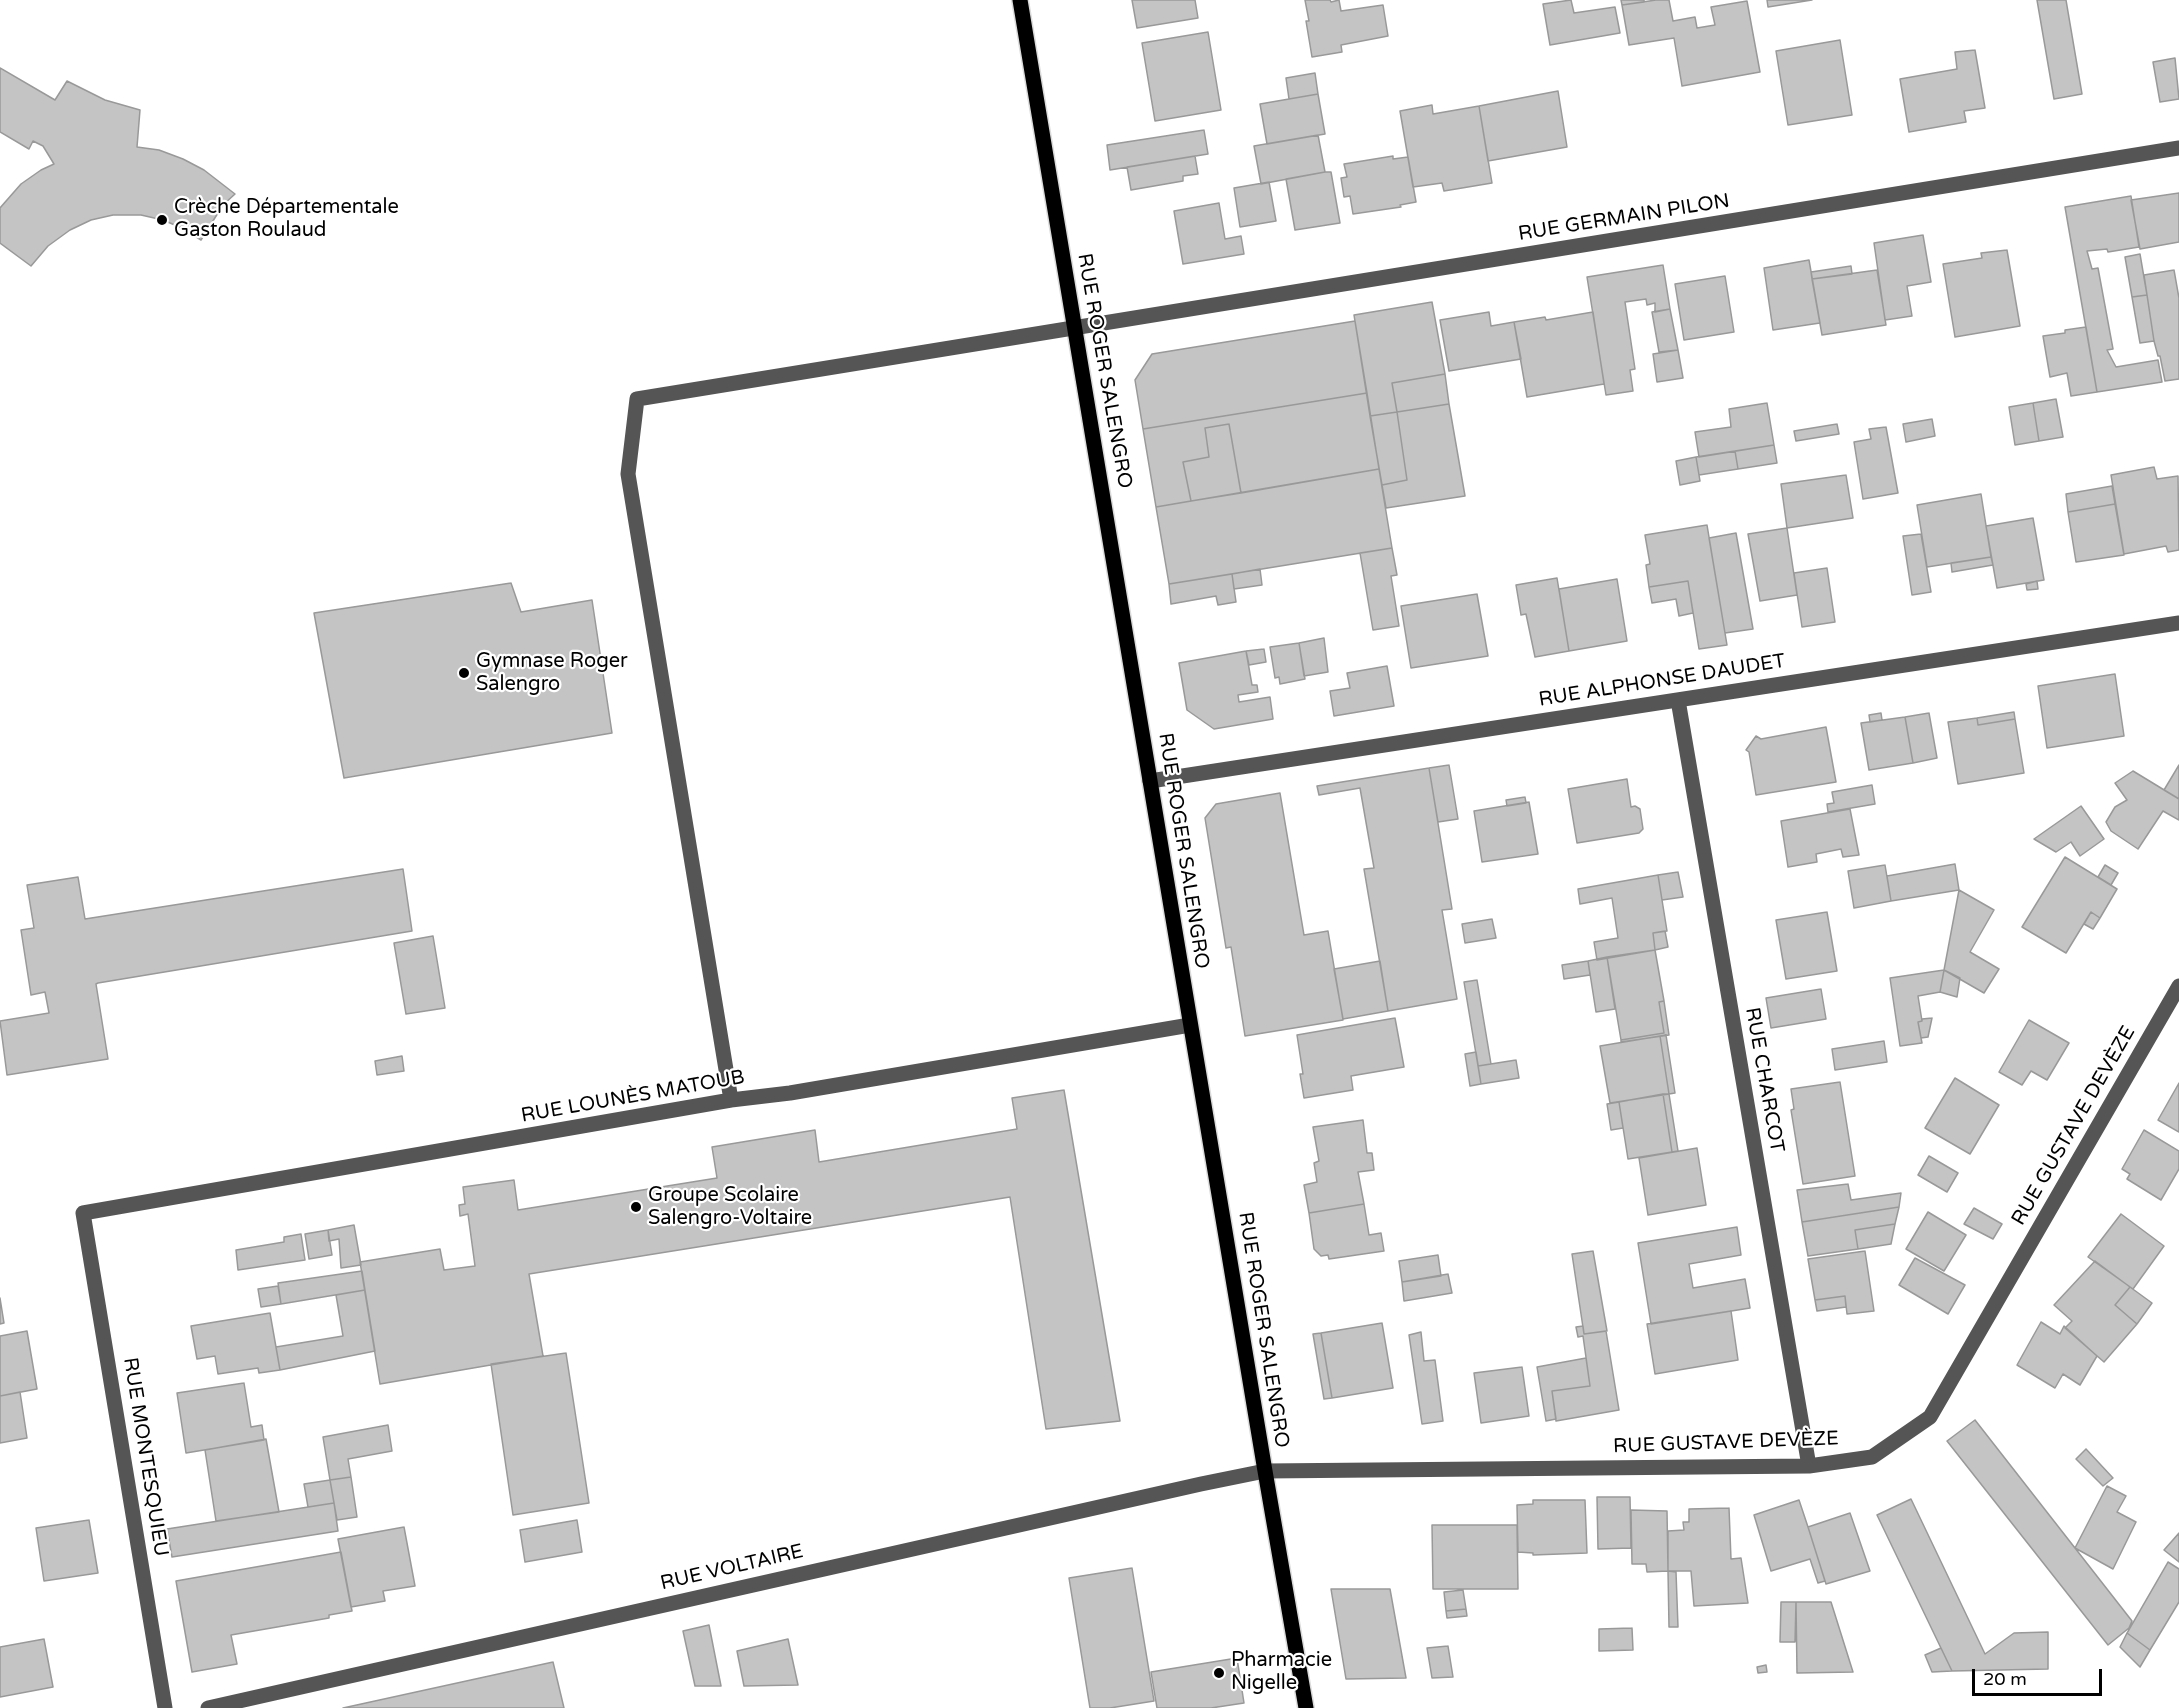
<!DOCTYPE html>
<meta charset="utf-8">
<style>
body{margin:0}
#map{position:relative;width:2179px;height:1708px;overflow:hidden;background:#fff;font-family:"Varela Round",sans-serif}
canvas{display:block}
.scale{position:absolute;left:1972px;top:1669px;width:130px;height:27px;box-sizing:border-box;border:3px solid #000;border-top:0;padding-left:8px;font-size:18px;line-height:21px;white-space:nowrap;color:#000;-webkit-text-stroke:4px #fff;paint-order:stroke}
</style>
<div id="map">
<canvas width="2179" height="1708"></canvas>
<div class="scale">20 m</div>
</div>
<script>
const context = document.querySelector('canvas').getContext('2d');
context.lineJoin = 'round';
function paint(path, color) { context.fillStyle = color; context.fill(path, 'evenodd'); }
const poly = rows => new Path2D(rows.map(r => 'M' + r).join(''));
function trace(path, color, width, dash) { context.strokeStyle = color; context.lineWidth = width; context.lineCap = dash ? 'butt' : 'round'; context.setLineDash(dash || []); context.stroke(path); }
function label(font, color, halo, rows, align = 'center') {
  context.font = font + ' "Varela Round",sans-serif'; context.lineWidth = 4.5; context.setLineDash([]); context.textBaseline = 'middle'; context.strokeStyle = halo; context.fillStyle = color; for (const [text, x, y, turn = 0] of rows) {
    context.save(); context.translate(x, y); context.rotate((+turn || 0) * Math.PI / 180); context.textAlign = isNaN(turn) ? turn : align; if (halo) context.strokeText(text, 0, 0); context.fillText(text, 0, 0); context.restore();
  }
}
const building = poly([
 [1132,0,1195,0,1198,18,1137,28,1132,0],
 [1305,0,1330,0,1331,2,1339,0,1341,11,1383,5,1388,36,1341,45,1342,52,1312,57,1306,21,1309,21,1305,0],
 [1571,0,1574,13,1615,7,1620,33,1550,45,1543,4,1571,0],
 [1621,0,1644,0,1644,2,1622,5,1621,0],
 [1656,0,1669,0,1673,21,1695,17,1697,28,1715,25,1711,7,1747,1,1760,72,1682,86,1674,38,1629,45,1622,5,1656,0],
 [1767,0,1812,0,1768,7,1767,0],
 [2037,0,2066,0,2082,94,2054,99,2037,0],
 [1208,32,1221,110,1155,121,1142,43,1208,32],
 [1840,40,1852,115,1788,125,1776,51,1840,40],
 [1975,50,1985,108,1964,111,1966,122,1909,132,1900,79,1957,69,1955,52,1975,50],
 [2175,58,2179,99,2160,102,2153,62,2175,58],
 [0,68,55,100,67,81,105,100,140,110,137,147,159,150,183,159,204,170,235,194,223,205,201,240,184,229,163,220,141,215,113,215,91,220,70,230,48,246,31,266,0,243,0,208,21,184,41,170,54,164,43,146,33,141,29,149,0,132,0,68],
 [1315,73,1318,94,1289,99,1286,78,1315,73],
 [1558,91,1567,147,1488,161,1479,106,1558,91],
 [1318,94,1325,134,1267,144,1260,104,1318,94],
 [1432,105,1433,114,1479,106,1492,183,1444,191,1442,183,1413,187,1400,111,1432,105],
 [1204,130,1208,154,1110,170,1107,145,1204,130],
 [1318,135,1325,172,1261,184,1254,146,1318,135],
 [1195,156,1198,174,1183,176,1183,181,1131,190,1127,167,1195,156],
 [1393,156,1393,159,1408,157,1416,202,1400,205,1401,207,1353,214,1350,196,1344,197,1341,178,1347,177,1344,164,1393,156],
 [1325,172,1331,172,1340,223,1295,230,1286,179,1325,172],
 [1269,182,1276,221,1240,227,1234,188,1269,182],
 [2179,193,2179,242,2140,249,2131,200,2179,193],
 [2131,196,2139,247,2108,252,2107,249,2087,251,2092,269,2098,268,2113,349,2107,350,2116,367,2158,360,2162,382,2097,392,2065,207,2131,196],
 [1219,203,1225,239,1241,236,1244,254,1183,264,1174,211,1219,203],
 [1923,235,1931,282,1907,286,1912,316,1885,320,1874,243,1923,235],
 [2007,250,2020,326,1955,337,1943,264,1982,258,1981,253,2007,250],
 [2140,254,2147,295,2132,297,2125,257,2140,254],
 [1809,260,1820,323,1773,330,1764,268,1809,260],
 [1663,265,1670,309,1655,312,1655,303,1647,305,1646,299,1625,302,1635,369,1630,370,1633,391,1606,395,1587,277,1663,265],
 [1851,266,1852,274,1812,279,1811,272,1851,266],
 [1877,270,1886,325,1822,335,1812,279,1877,270],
 [2174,270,2179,298,2179,379,2165,381,2160,356,2158,356,2154,341,2144,275,2174,270],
 [1725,276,1734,332,1684,340,1675,284,1725,276],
 [2147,295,2154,341,2140,343,2132,297,2147,295],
 [1432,302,1445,374,1392,383,1397,412,1370,416,1354,315,1432,302],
 [1670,309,1678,350,1659,352,1652,312,1670,309],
 [1489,312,1491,326,1514,322,1521,359,1449,371,1440,320,1489,312],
 [1593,312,1604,384,1527,397,1514,322,1545,317,1546,320,1593,312],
 [1355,321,1367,393,1143,429,1135,380,1152,354,1355,321],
 [2086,327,2097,392,2071,396,2067,373,2050,377,2043,336,2065,333,2065,330,2086,327],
 [1678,350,1683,378,1657,382,1653,354,1678,350],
 [1445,374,1449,404,1397,412,1392,383,1445,374],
 [1367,393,1379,469,1241,493,1229,424,1205,428,1209,457,1183,462,1191,501,1156,507,1143,429,1367,393],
 [2056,399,2063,437,2039,441,2033,403,2056,399],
 [1767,403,1774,445,1699,457,1695,432,1731,427,1729,409,1767,403],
 [2033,403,2039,441,2015,445,2009,407,2033,403],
 [1449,404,1465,496,1386,508,1382,485,1407,480,1397,412,1449,404],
 [1397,412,1407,480,1382,485,1370,416,1397,412],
 [1932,419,1935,436,1906,442,1903,424,1932,419],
 [1229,424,1241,493,1191,501,1183,462,1209,457,1205,428,1229,424],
 [1837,424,1839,434,1796,441,1794,431,1837,424],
 [1886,427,1898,493,1863,499,1854,442,1871,439,1869,429,1886,427],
 [1774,445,1777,463,1738,469,1735,451,1774,445],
 [1735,451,1738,469,1699,475,1696,457,1735,451],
 [1696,457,1700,481,1680,485,1676,461,1696,457],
 [2154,467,2157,479,2178,476,2179,550,2168,552,2166,546,2124,554,2111,475,2154,467],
 [1379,469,1392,548,1169,584,1156,507,1379,469],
 [1846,475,1853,518,1787,528,1781,484,1846,475],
 [2112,486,2115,504,2068,512,2066,494,2112,486],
 [1981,494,1991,557,1927,567,1917,505,1981,494],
 [2115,504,2124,555,2076,562,2068,512,2115,504],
 [2033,518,2044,580,1997,588,1986,526,2033,518],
 [1707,525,1727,645,1699,649,1688,581,1649,587,1646,565,1650,564,1645,535,1707,525],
 [1787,528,1797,595,1760,601,1748,534,1787,528],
 [1736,533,1753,629,1725,633,1709,538,1736,533],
 [1921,534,1931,592,1912,595,1903,536,1921,534],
 [1392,548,1397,575,1391,576,1399,626,1373,630,1360,553,1392,548],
 [1991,557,1993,565,1952,572,1951,563,1991,557],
 [1827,568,1835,622,1802,627,1794,573,1827,568],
 [1260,569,1262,585,1234,589,1232,574,1260,569],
 [1232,574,1236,602,1218,605,1216,596,1171,604,1169,584,1232,574],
 [1557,578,1569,651,1535,657,1526,614,1521,615,1516,585,1557,578],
 [1617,579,1627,641,1569,651,1559,589,1617,579],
 [1688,581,1693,613,1679,616,1676,599,1652,603,1649,587,1688,581],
 [2037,581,2038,589,2027,590,2026,584,2037,581],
 [511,583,521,612,592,600,612,733,344,778,314,613,511,583],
 [1477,594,1488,656,1411,668,1401,606,1477,594],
 [1324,638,1328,672,1304,676,1299,643,1324,638],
 [1299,643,1305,679,1280,684,1279,677,1275,678,1270,647,1299,643],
 [1264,649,1266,662,1249,665,1246,651,1264,649],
 [1246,651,1252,685,1257,685,1258,692,1238,695,1239,702,1270,697,1273,719,1214,729,1187,710,1179,663,1246,651],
 [1387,666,1394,706,1334,716,1330,691,1350,688,1347,673,1387,666],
 [2115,674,2124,736,2047,748,2038,686,2115,674],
 [2014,712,2015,719,1978,725,1977,718,2014,712],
 [1881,713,1882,720,1870,722,1869,715,1881,713],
 [1929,713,1937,758,1913,763,1905,717,1929,713],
 [1905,717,1913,763,1869,770,1861,723,1905,717],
 [1977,718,1978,725,2015,719,2024,773,1958,784,1948,722,1977,718],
 [1826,727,1836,782,1756,795,1749,752,1746,750,1756,736,1761,739,1826,727],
 [1449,765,1458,819,1438,822,1429,768,1449,765],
 [2179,765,2179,799,2164,790,2179,765],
 [1429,768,1452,909,1442,910,1457,999,1388,1011,1364,869,1374,868,1360,788,1319,795,1317,786,1429,768],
 [2133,771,2179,799,2179,820,2163,811,2138,849,2111,831,2106,822,2115,807,2127,800,2115,783,2133,771],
 [1627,779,1631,807,1635,806,1640,809,1643,829,1639,833,1577,843,1568,789,1627,779],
 [1872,785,1875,804,1828,812,1827,804,1834,803,1832,792,1872,785],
 [1280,793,1304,935,1328,931,1343,1020,1245,1036,1231,947,1226,948,1205,818,1216,804,1280,793],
 [1525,797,1526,803,1507,806,1506,800,1525,797],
 [1529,802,1538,854,1482,862,1474,811,1529,802],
 [2081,806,2104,839,2080,856,2071,842,2056,852,2034,839,2081,806],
 [1850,809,1859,855,1843,857,1841,849,1816,854,1817,862,1788,867,1781,821,1850,809],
 [2065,857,2117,889,2100,918,2091,912,2066,953,2022,927,2065,857],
 [1955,864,1959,890,1891,901,1887,876,1955,864],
 [1885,865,1891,901,1854,908,1848,871,1885,865],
 [2105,865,2118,873,2111,885,2098,877,2105,865],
 [403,869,412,931,98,983,96,984,108,1059,7,1075,0,1021,49,1013,45,992,31,995,21,930,34,928,27,885,78,877,85,919,403,869],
 [1678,872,1683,897,1662,900,1658,875,1678,872],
 [1658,875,1667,931,1653,933,1655,950,1597,960,1594,942,1618,938,1612,898,1580,904,1578,889,1658,875],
 [1959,890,1994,910,1970,952,1999,969,1984,993,1944,970,1959,890],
 [1827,912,1837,971,1786,979,1776,920,1827,912],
 [2091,912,2100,918,2093,929,2084,924,2091,912],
 [1492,919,1496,938,1465,943,1462,924,1492,919],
 [1665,931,1668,947,1655,950,1653,933,1665,931],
 [433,936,445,1008,406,1014,394,943,433,936],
 [1655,950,1664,1001,1659,1002,1664,1033,1621,1040,1607,957,1655,950],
 [1607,957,1615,1009,1596,1012,1588,961,1607,957],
 [1380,961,1388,1011,1343,1019,1334,969,1380,961],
 [1588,961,1590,975,1564,979,1562,965,1588,961],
 [1944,970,1940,992,1918,996,1922,1021,1918,1022,1922,1043,1900,1046,1890,978,1944,970],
 [1944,970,1960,978,1957,997,1940,992,1944,970],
 [1477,980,1491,1064,1478,1066,1464,982,1477,980],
 [1821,989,1826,1019,1771,1028,1766,998,1821,989],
 [1664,1001,1669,1035,1621,1042,1621,1040,1664,1033,1659,1002,1664,1001],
 [1395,1018,1404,1067,1351,1076,1353,1090,1304,1098,1300,1074,1303,1074,1297,1035,1395,1018],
 [1932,1018,1928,1037,1921,1038,1918,1022,1922,1021,1922,1019,1932,1018],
 [2029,1020,2069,1043,2047,1080,2031,1071,2022,1085,1999,1072,2029,1020],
 [1666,1035,1675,1093,1669,1094,1660,1036,1666,1035],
 [1660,1036,1669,1094,1610,1103,1600,1046,1660,1036],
 [1884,1041,1887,1062,1835,1070,1832,1049,1884,1041],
 [1476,1052,1481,1084,1470,1086,1465,1054,1476,1052],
 [402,1056,404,1071,377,1075,375,1061,402,1056],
 [1516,1060,1519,1078,1481,1084,1478,1066,1516,1060],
 [1955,1078,1999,1105,1970,1154,1925,1128,1955,1078],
 [1840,1082,1855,1176,1803,1184,1791,1110,1794,1109,1791,1089,1840,1082],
 [2179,1083,2179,1132,2158,1120,2179,1083],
 [1064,1090,1120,1421,1046,1429,1010,1197,529,1274,543,1356,380,1384,360,1262,440,1249,444,1270,475,1266,468,1214,460,1216,459,1205,465,1204,463,1187,514,1180,518,1210,717,1178,712,1147,815,1130,819,1162,1017,1129,1012,1098,1064,1090],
 [1663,1094,1669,1094,1678,1151,1672,1152,1663,1094],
 [1663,1094,1672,1152,1628,1159,1619,1102,1663,1094],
 [1619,1102,1623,1128,1611,1130,1607,1104,1619,1102],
 [1363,1120,1367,1153,1372,1153,1374,1170,1358,1172,1364,1204,1309,1213,1304,1185,1317,1182,1314,1163,1319,1161,1313,1127,1363,1120],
 [2144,1130,2179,1151,2179,1169,2161,1200,2127,1179,2130,1174,2122,1169,2144,1130],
 [1697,1148,1706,1205,1648,1215,1639,1158,1697,1148],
 [1929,1156,1958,1173,1947,1192,1918,1175,1929,1156],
 [1848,1184,1851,1200,1901,1193,1899,1207,1802,1222,1797,1190,1848,1184],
 [1364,1204,1369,1235,1381,1233,1384,1251,1329,1259,1328,1255,1321,1256,1314,1249,1309,1213,1364,1204],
 [1899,1207,1895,1224,1855,1230,1858,1249,1808,1256,1802,1222,1899,1207],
 [1974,1208,2002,1224,1993,1239,1964,1224,1974,1208],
 [1928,1212,1966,1235,1944,1271,1906,1249,1928,1212],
 [2121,1214,2164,1246,2133,1289,2088,1257,2121,1214],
 [1895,1224,1891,1244,1858,1249,1855,1230,1895,1224],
 [354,1225,361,1265,341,1268,339,1239,329,1241,328,1230,354,1225],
 [1737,1227,1741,1255,1689,1264,1693,1288,1745,1279,1750,1308,1651,1324,1638,1243,1737,1227],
 [328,1230,332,1255,309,1259,305,1234,328,1230],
 [301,1234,305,1260,238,1270,236,1250,284,1242,284,1237,301,1234],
 [1593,1251,1607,1331,1584,1334,1572,1254,1593,1251],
 [1865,1251,1874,1311,1847,1314,1845,1296,1815,1300,1808,1259,1865,1251],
 [1438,1255,1441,1276,1402,1282,1399,1261,1438,1255],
 [1915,1258,1965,1285,1948,1314,1899,1285,1915,1258],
 [2095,1261,2130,1287,2115,1305,2137,1324,2104,1362,2065,1328,2072,1321,2054,1305,2095,1261],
 [362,1271,365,1290,281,1304,278,1283,362,1271],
 [1448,1274,1452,1293,1404,1301,1402,1282,1448,1274],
 [278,1286,281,1304,261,1307,258,1289,278,1286],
 [2130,1287,2152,1303,2137,1324,2115,1305,2130,1287],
 [365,1290,375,1351,280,1370,276,1347,343,1336,336,1295,365,1290],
 [1845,1296,1846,1307,1817,1311,1815,1300,1845,1296],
 [0,1298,4,1323,0,1324,0,1298],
 [1731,1311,1738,1360,1655,1374,1647,1324,1731,1311],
 [270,1313,280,1370,259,1373,258,1368,218,1374,215,1356,197,1359,191,1326,270,1313],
 [2041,1322,2060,1334,2064,1326,2097,1356,2080,1385,2063,1374,2055,1388,2017,1365,2041,1322],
 [1382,1323,1393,1388,1332,1398,1321,1333,1382,1323],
 [1583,1326,1584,1334,1606,1331,1619,1410,1556,1421,1552,1391,1590,1386,1583,1336,1578,1337,1576,1327,1583,1326],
 [27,1331,37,1389,0,1396,0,1336,27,1331],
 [1421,1332,1424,1361,1435,1360,1443,1421,1422,1424,1409,1335,1421,1332],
 [1321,1333,1332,1398,1324,1399,1313,1334,1321,1333],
 [566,1353,589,1503,513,1515,491,1364,566,1353],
 [1586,1358,1590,1386,1552,1391,1556,1419,1546,1421,1537,1367,1586,1358],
 [1522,1367,1529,1416,1481,1423,1474,1373,1522,1367],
 [244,1383,251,1427,262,1425,264,1440,186,1453,177,1393,244,1383],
 [20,1392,27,1438,0,1443,0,1396,20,1392],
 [1975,1420,2132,1621,2129,1628,2108,1645,1947,1441,1975,1420],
 [388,1425,392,1451,348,1459,351,1477,330,1480,323,1437,388,1425],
 [266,1439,279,1512,216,1521,205,1450,266,1439],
 [2086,1449,2113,1478,2103,1486,2076,1459,2086,1449],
 [351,1477,357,1517,337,1520,330,1480,351,1477],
 [330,1480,334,1503,308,1507,304,1484,330,1480],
 [2107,1486,2126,1496,2117,1512,2136,1522,2113,1569,2075,1548,2107,1486],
 [1597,1497,1630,1497,1631,1548,1598,1549,1597,1497],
 [1911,1499,1985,1654,2014,1633,2048,1632,2048,1669,1952,1671,1877,1515,1911,1499],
 [1533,1500,1585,1500,1587,1553,1533,1555,1533,1553,1518,1552,1517,1505,1533,1504,1533,1500],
 [1799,1500,1808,1527,1825,1581,1818,1583,1810,1559,1771,1571,1754,1515,1799,1500],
 [334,1503,338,1531,172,1557,167,1529,334,1503],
 [1729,1508,1731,1559,1741,1558,1748,1603,1694,1606,1691,1571,1668,1571,1668,1531,1684,1530,1683,1522,1689,1522,1689,1509,1729,1508],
 [1631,1510,1667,1511,1668,1571,1647,1572,1646,1564,1632,1564,1631,1510],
 [1850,1513,1870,1571,1826,1584,1808,1527,1850,1513],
 [89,1520,98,1573,44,1581,36,1528,89,1520],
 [577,1520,582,1552,525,1562,520,1530,577,1520],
 [1432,1525,1517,1525,1518,1589,1433,1589,1432,1525],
 [404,1527,415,1586,383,1591,385,1601,351,1607,338,1539,404,1527],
 [2179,1533,2179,1562,2164,1550,2179,1533],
 [341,1552,352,1611,329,1615,329,1618,231,1635,237,1664,192,1672,176,1581,341,1552],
 [2168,1562,2179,1569,2179,1602,2150,1650,2127,1633,2168,1562],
 [1132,1568,1154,1701,1110,1708,1090,1708,1069,1578,1132,1568],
 [1668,1571,1676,1572,1678,1627,1669,1627,1668,1571],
 [1331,1589,1390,1589,1406,1678,1346,1679,1331,1589],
 [1463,1590,1466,1609,1446,1611,1444,1592,1463,1590],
 [1781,1602,1796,1602,1795,1642,1780,1642,1781,1602],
 [1796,1602,1831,1602,1853,1672,1797,1673,1796,1602],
 [1466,1609,1467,1616,1447,1618,1446,1611,1466,1609],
 [709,1625,721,1686,695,1686,683,1631,709,1625],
 [1632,1628,1633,1650,1599,1651,1599,1629,1632,1628],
 [2127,1633,2150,1650,2140,1667,2120,1647,2127,1633],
 [44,1639,53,1687,0,1697,0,1647,44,1639],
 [788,1639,798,1685,744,1686,737,1651,788,1639],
 [1448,1646,1453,1677,1432,1678,1427,1648,1448,1646],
 [1941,1648,1952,1671,1932,1672,1925,1655,1941,1648],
 [1237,1658,1244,1703,1211,1708,1157,1708,1151,1672,1237,1658],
 [553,1662,564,1708,343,1708,553,1662],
 [1766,1665,1767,1672,1758,1673,1757,1667,1766,1665]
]);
paint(building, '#c4c4c4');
trace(building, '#999', 1.5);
const major = poly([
 [1020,0,1265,1471,1306,1708]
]);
trace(major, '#dbdbdb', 18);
trace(poly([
 [1678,700,1809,1466],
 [1150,781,2179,623],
 [731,1100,628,474,637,399,2179,148],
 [165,1708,83,1213,731,1100,790,1093,1190,1025],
 [208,1708,1201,1484,1265,1471,1809,1466,1872,1457,1930,1417,2179,986]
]), '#555', 15);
trace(major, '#000', 15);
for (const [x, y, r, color] of [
 [162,220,6,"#000"],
 [464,673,6,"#000"],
 [636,1207,6,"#000"],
 [1219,1673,6,"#000"]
]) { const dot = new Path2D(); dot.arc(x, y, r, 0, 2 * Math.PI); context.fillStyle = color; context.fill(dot); trace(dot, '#fff', 2); }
label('20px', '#000', '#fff', [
 ["Crèche Départementale",174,208],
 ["Gaston Roulaud",174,231],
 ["Gymnase Roger",476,662],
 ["Salengro",476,685],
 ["Groupe Scolaire",648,1196],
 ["Salengro-Voltaire",648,1219],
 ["Pharmacie",1231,1661],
 ["Nigelle",1231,1684]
], 'left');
label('20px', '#000', '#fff', [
 ["RUE GERMAIN PILON",1624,218,-9],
 ["RUE ROGER SALENGRO",1104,371,80],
 ["RUE ALPHONSE DAUDET",1662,681,-9],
 ["RUE ROGER SALENGRO",1183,851,81],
 ["RUE CHARCOT",1764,1080,80],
 ["RUE LOUNÈS MATOUB",633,1097,-10],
 ["RUE GUSTAVE DEVÈZE",2074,1126,-60],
 ["RUE ROGER SALENGRO",1263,1330,81],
 ["RUE GUSTAVE DEVÈZE",1726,1443,-2],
 ["RUE MONTESQUIEU",145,1457,81],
 ["RUE VOLTAIRE",732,1568,-13]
]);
</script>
